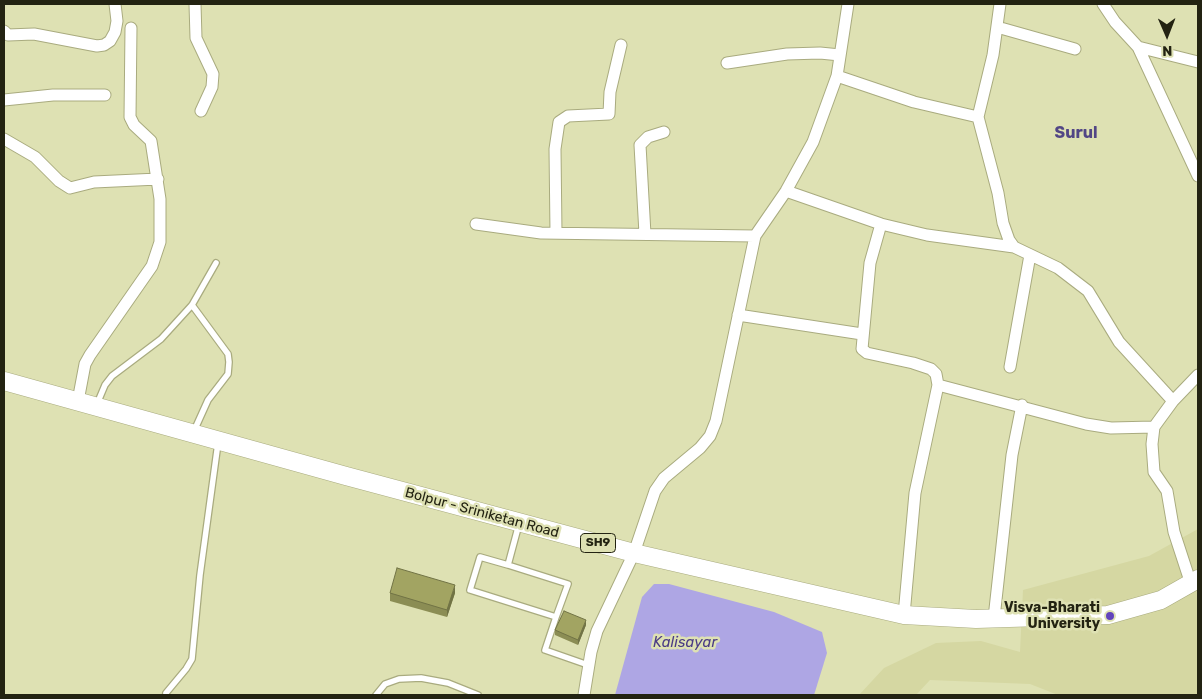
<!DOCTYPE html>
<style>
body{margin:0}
#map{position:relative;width:1202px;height:699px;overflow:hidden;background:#dee1b3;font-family:Rubik,sans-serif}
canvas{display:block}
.frame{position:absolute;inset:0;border:5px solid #232312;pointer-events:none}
.north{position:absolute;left:1142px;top:10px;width:50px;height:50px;-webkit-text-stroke:4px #dee1b3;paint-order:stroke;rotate:179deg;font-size:14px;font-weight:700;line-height:20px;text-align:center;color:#232312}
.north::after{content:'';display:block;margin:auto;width:18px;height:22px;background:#232312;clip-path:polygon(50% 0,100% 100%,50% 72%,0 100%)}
</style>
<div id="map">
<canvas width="1202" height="699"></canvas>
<div class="frame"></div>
<div class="north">N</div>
</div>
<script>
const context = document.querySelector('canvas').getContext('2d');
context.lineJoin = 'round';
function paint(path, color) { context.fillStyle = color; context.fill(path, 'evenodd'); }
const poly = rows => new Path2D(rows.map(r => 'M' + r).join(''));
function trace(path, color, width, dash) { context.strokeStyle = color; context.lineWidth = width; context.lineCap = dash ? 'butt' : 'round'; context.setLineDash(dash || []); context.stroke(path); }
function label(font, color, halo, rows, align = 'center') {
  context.font = font + ' Rubik,sans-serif'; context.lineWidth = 5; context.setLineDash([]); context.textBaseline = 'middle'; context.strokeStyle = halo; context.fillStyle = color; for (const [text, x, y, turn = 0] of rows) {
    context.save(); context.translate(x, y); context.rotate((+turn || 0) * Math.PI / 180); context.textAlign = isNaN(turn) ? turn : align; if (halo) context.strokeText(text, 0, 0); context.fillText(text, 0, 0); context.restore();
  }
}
paint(poly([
 [1198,529,1198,695,1058,695,1030,684,930,680,916,695,859,695,884,668,936,643,981,641,1020,652,1023,590,1149,556]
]), '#d5d7a2');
paint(poly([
 [654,584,669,584,774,612,822,632,827,653,814,695,615,695,642,597]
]), '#aea6e4');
const service = poly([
 [192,305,228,354,229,362,228,374,208,400,194,431],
 [97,404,105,385,112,376,161,339,192,305,216,263],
 [508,565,480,557,470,590,556,617,568,584,508,565,519,524],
 [556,617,545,650,588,665],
 [166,693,186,669,192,659,200,575,218,443],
 [376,695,385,684,399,679,421,678,448,683,478,695]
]);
const minor = poly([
 [195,4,196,38,213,74,212,87,201,111],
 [1000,4,993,55,978,117,998,193,1003,223,1009,240,1014,247,1058,268,1088,291,1119,342,1173,401],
 [1103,4,1115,22,1138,47,1198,62],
 [997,27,1075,49],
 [4,31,8,35,34,34,97,46,104,45,110,41,115,32,117,21,115,4],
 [1138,47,1198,176],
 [727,63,787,54,820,53,840,55],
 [837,76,914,102,978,117],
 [4,100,53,95,105,95],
 [4,139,35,157,59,181,70,188,94,182,158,179],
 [786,191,881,224,927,235,1014,247],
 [476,224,541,233,755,236],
 [881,224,870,263,862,349,867,353,913,363,931,369,936,374,938,385,915,493,904,615],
 [556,233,555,149,559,122,568,116,609,114,610,92,621,45],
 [645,234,640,145,648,137,664,132],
 [738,315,862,334],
 [1010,367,1030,255],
 [938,385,1086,424,1111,428,1154,427],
 [78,401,85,364,90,355,152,266,160,242,160,199,151,141,134,125,130,117,131,28],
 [1191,584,1174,532,1167,491,1154,472,1152,444,1154,427,1173,401,1198,375],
 [994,618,1012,455,1022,405],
 [584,695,591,652,597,631,634,553,655,491,664,478,700,448,710,436,716,421,755,236,786,191,813,142,837,76,848,4]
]);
const primary = poly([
 [4,381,346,476,634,553,904,615,976,619,1108,615,1161,600,1198,579]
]);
trace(service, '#a9ab7f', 8);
trace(minor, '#a9ab7f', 13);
trace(primary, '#a9ab7f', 19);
trace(service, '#fff', 5.5);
trace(minor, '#fff', 11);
trace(primary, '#fff', 18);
paint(poly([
 [390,593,455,593,447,617,390,601],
 [586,625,578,645,555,635,555,630]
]), '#8b8d54');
paint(poly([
 [455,585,455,593,447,617,447,610],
 [586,620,586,625,578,645,578,640]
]), '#717345');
const building = poly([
 [397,568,455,585,447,610,390,593,397,568],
 [564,611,586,620,578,640,555,630,564,611]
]);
paint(building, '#a2a462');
trace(building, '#717345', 1);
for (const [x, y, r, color] of [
 [1110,616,5,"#6244bc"]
]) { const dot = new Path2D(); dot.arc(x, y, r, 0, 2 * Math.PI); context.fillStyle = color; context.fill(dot); trace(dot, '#dee1b3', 2); }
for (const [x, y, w] of [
 [598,543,35]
]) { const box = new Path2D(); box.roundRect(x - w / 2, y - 9.5, w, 19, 4); context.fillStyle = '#dee1b3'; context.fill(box); trace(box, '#232312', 1); }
label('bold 12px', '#232312', null, [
 ["SH9",598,543]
]);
label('14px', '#232312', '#dee1b3', [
 ["Bolpur - Sriniketan Road",482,513,15]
]);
label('bold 14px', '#232312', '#dee1b3', [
 ["Visva-Bharati",1100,608],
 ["University",1100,624]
], 'right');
label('italic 15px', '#4b3c85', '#dee1b3', [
 ["Kalisayar",685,643]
]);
label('bold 16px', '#524685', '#dee1b3', [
 ["Surul",1076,133]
]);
</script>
